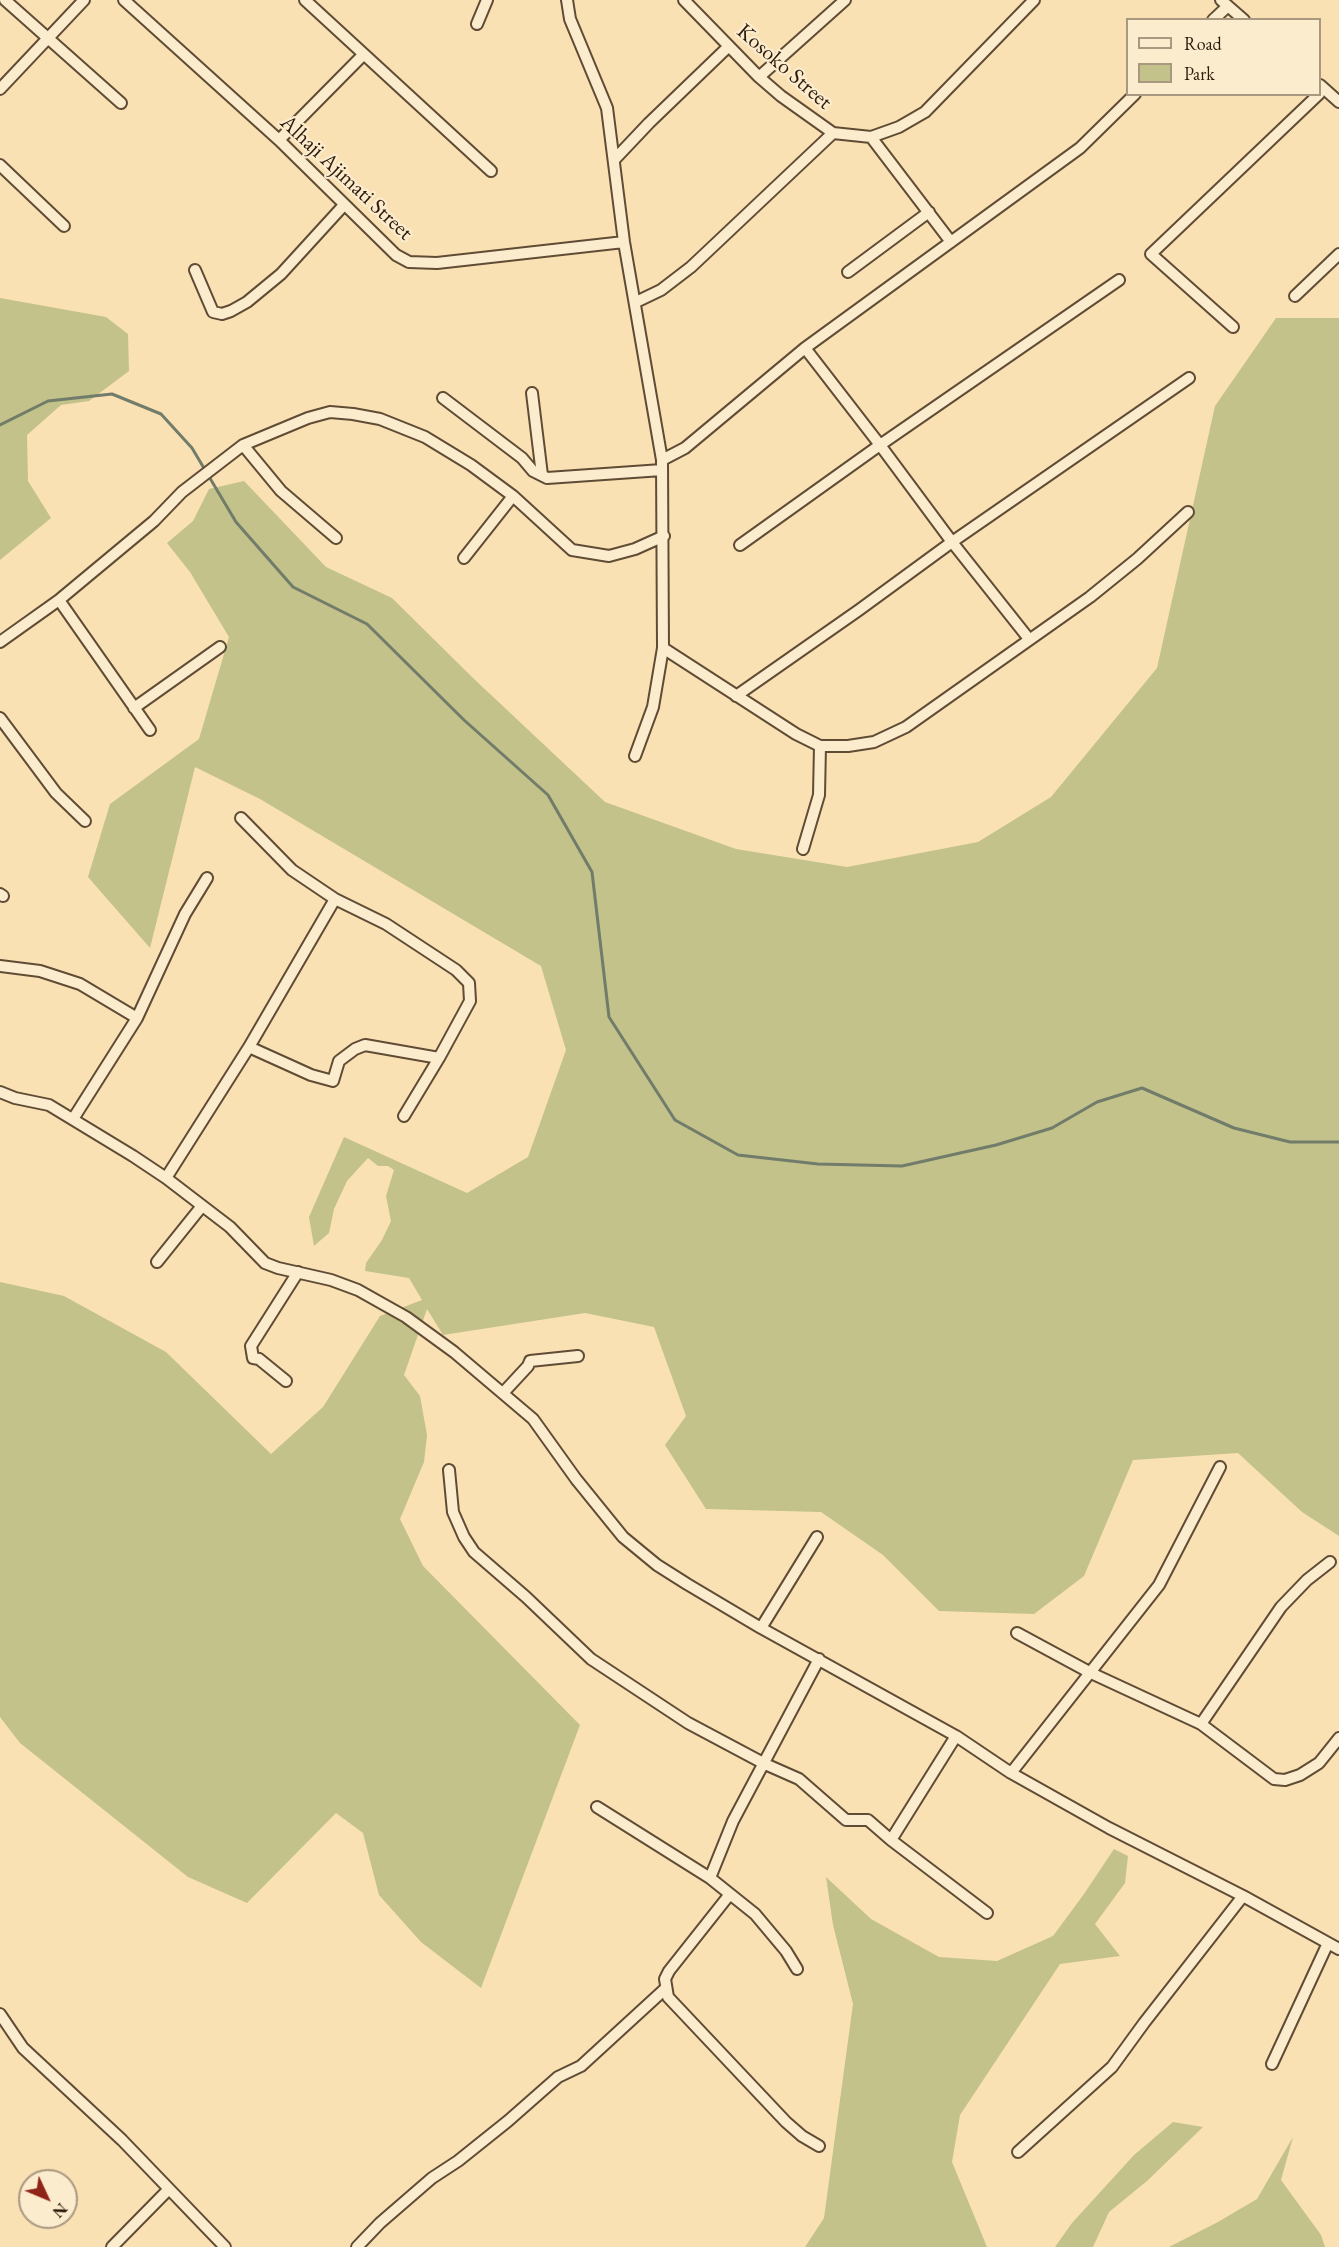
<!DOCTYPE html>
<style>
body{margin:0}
#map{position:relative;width:1339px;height:2247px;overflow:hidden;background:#fae1b4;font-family:"EB Garamond",serif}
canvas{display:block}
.legend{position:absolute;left:1126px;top:18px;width:195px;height:78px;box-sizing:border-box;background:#fcecce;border:2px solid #a99880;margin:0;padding:8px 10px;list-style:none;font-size:18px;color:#2d1a0b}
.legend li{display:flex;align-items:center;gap:12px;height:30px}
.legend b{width:30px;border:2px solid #a99880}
.north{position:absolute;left:18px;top:2169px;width:60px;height:60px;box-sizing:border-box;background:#fcecce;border:2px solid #a99880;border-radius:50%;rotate:134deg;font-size:16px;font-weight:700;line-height:24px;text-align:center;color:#2d1a0b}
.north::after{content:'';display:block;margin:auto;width:21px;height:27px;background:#8f2418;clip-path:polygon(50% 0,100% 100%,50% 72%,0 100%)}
</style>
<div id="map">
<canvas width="1339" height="2247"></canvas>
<ul class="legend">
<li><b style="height:8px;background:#fcecce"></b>Road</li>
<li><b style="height:16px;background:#c2c28a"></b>Park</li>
</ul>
<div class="north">N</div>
</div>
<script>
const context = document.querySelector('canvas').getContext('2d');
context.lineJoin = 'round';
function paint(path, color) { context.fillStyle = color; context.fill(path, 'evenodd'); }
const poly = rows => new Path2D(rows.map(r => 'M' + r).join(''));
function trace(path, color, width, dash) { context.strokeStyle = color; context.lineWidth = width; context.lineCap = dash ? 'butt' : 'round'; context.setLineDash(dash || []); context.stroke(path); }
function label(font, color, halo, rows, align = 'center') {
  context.font = font + ' "EB Garamond",serif'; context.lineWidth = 4.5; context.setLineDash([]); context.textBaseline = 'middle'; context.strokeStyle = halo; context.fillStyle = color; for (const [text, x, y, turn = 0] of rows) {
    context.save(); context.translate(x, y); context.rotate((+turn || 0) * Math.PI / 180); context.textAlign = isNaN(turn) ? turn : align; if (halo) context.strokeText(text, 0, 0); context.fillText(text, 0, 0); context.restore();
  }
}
paint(poly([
 [0,298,106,317,128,334,129,371,89,401,61,405,27,435,28,481,51,518,0,560],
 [1276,318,1339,318,1339,1536,1302,1512,1238,1453,1133,1460,1084,1576,1034,1614,939,1611,883,1555,821,1512,706,1509,665,1445,686,1416,654,1327,585,1313,443,1335,427,1309,404,1375,420,1396,427,1435,424,1462,400,1519,423,1566,580,1725,481,1988,421,1942,379,1895,363,1833,336,1813,247,1903,188,1877,20,1743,0,1717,0,1282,64,1296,166,1352,271,1454,323,1407,380,1316,422,1300,409,1278,365,1271,366,1263,382,1240,391,1221,386,1196,394,1170,388,1166,378,1166,368,1158,347,1181,334,1209,329,1233,314,1246,309,1217,344,1137,467,1193,528,1157,566,1050,541,966,260,799,195,767,150,948,88,877,110,804,199,739,229,637,190,572,167,543,193,521,209,489,244,481,326,567,392,598,473,678,605,802,736,849,847,867,978,842,1051,797,1157,668,1215,406],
 [1114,1849,1128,1856,1125,1883,1095,1924,1120,1956,1060,1964,960,2115,952,2162,987,2247,805,2247,824,2218,853,2004,833,1925,826,1877,871,1919,939,1957,997,1961,1053,1936,1084,1894],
 [1173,2122,1203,2127,1147,2181,1109,2212,1093,2247,1055,2247,1072,2223,1134,2155],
 [1293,2137,1281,2180,1321,2235,1325,2247,1169,2247,1218,2222,1257,2199]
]), '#c2c28a');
trace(poly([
 [0,425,48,401,112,394,161,414,192,448,236,522,293,587,367,624,464,720,548,795,592,872,609,1017,675,1120,738,1155,818,1164,902,1166,996,1145,1052,1128,1097,1102,1142,1088,1234,1128,1290,1142,1339,1142]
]), '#717c6a', 3);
const minor = poly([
 [5,0,121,103],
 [124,0,279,140,396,255,409,262,437,263,624,242],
 [305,0,491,171],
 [567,0,570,19,607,108,624,242,662,460,663,648,653,707,635,756],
 [684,0,759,77,781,96,833,133,871,137,899,127,925,112,1034,0],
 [1221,0,1244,20],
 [1213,20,1228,6],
 [477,24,487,0],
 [759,77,845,0],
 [1320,85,1339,102],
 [0,89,84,0],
 [871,137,951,242],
 [279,140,363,55],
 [614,160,649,123,728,47],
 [0,165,64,226],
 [195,270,213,312,222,314,231,311,247,302,281,274,344,205],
 [848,272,929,212],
 [1295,296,1339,254],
 [636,302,661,290,691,267,833,133],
 [1233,327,1151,254,1319,94],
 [805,348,880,445,952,542,1029,639],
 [532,393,542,475],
 [443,398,522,458,533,471,547,478,662,470],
 [243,445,281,491,336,538],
 [662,460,685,448,805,348,1080,148,1135,94],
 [740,545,880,445,1119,280],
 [464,558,513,496],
 [59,600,150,730],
 [0,642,59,600,154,521,182,492,243,445,308,418,330,412,353,414,380,419,425,437,471,465,513,496,572,550,609,556,635,549,664,536],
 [663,648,796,734,820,746,848,746,874,742,906,727,1090,597,1137,559,1188,512],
 [736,696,859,610,952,542,1189,378],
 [134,708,220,647],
 [0,718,56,793,85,821],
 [241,818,292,870,335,899,386,924,456,970,469,983,470,1001,439,1058,404,1116],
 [803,849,819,795,820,746],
 [0,894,3,896],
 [0,966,40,971,80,984,137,1018],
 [249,1047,311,1075,333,1081,339,1061,355,1049,365,1045,439,1058],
 [0,1092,15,1098,49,1105,133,1156,166,1178,230,1227,265,1263,278,1268,331,1280,358,1290,406,1317,454,1352,533,1419,576,1479,623,1537,657,1565,687,1584,761,1628,956,1736,1011,1773,1109,1828,1243,1896,1339,1949],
 [73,1119,137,1018,185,914,207,878],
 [166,1178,249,1047,335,899],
 [157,1262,202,1206],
 [286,1381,259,1359,253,1358,251,1346,298,1272],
 [503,1393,528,1366,530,1361,578,1356],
 [449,1470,453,1512,464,1537,474,1552,526,1597,591,1659,688,1723,765,1764,799,1779,846,1820,868,1820,891,1840,987,1913],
 [761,1628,817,1537],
 [1017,1633,1091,1673,1201,1724,1274,1779,1285,1780,1300,1775,1319,1763,1339,1738],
 [1201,1724,1281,1607,1307,1580,1330,1562],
 [1011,1773,1159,1585,1220,1467],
 [597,1807,710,1878,755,1914,786,1951,797,1969],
 [891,1840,956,1736],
 [710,1878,733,1821,819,1659],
 [730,1894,669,1971,665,1979,668,1997,786,2122,802,2136,819,2146],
 [0,2014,23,2048,122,2140,225,2247],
 [1272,2064,1328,1943],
 [1018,2152,1112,2067,1144,2023,1243,1896],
 [112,2247,168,2190],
 [357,2247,380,2223,432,2178,458,2161,508,2121,558,2077,581,2066,665,1989]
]);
trace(minor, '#604c35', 14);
trace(minor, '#fcecce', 10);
label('22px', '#2d1a0b', '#fcecce', [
 ["Kosoko Street",784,67,41],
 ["Alhaji Ajimati Street",346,178,43]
]);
</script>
